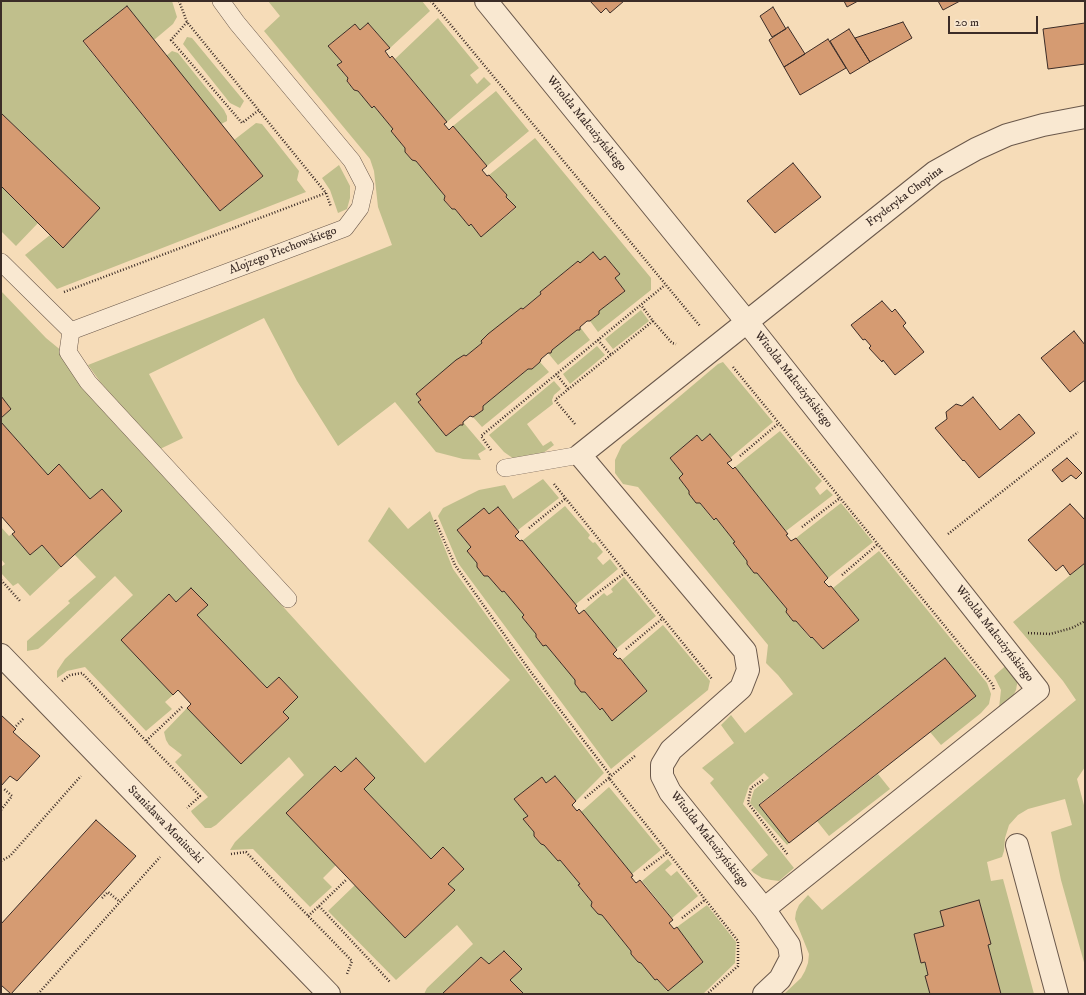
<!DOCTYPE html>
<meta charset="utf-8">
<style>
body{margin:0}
#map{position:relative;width:1086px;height:995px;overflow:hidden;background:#f6dcb8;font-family:"IM FELL DW Pica",serif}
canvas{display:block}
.frame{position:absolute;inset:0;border:2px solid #3b2c27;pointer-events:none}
.scale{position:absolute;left:948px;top:16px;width:90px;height:18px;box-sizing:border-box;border:2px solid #3b2c27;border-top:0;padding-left:5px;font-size:12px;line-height:14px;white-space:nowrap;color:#3b2c27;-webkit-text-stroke:3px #f9e8d1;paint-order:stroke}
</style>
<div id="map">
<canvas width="1086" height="995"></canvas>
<div class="frame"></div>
<div class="scale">20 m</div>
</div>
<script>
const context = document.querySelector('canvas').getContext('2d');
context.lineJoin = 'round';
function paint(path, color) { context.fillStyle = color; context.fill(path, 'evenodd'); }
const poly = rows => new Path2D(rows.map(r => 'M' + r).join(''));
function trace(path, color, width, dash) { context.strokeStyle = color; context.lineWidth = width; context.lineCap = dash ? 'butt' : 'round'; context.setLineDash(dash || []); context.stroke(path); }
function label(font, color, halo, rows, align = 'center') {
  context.font = font + ' "IM FELL DW Pica",serif'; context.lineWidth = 3.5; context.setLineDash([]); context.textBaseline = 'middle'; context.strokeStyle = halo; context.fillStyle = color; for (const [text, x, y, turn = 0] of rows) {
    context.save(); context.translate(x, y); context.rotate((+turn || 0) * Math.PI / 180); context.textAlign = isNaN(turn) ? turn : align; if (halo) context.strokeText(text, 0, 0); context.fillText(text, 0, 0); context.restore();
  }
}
paint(poly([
 [1,1,172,1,177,17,173,24,154,40,127,6,83,42,220,211,263,176,234,140,256,123,262,124,299,171,297,180,306,192,57,289,25,255,50,235,63,248,100,208,1,113],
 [268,1,422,1,430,11,390,48,368,23,360,30,355,24,328,46,342,62,337,66,348,78,347,82,354,90,358,91,372,107,374,106,393,129,391,131,405,148,405,152,412,160,416,161,445,196,444,200,451,209,455,209,469,226,471,224,481,237,516,208,489,175,535,138,651,278,651,290,598,332,590,321,599,314,599,311,625,291,615,278,620,274,605,256,600,260,593,252,580,263,578,261,540,292,541,294,523,309,521,308,481,341,482,343,466,356,464,355,456,361,416,394,421,400,418,402,446,436,460,425,463,425,463,422,486,449,478,454,481,460,463,459,436,452,395,402,338,446,297,381,264,318,149,374,183,438,160,449,101,383,88,365,392,245,378,207,374,171,370,159,264,31,280,16],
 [438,18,479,68,470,75,477,84,484,77,491,84,447,122,395,59],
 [187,37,192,38,244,101,240,108,230,103,183,44],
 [172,51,178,53,224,110,227,116,227,121,221,124,166,56],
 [496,91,529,131,487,166,453,126],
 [339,165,350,186,350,198,347,209,338,213,330,190,322,178],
 [1,186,38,223,16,246,1,231],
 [1,291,46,338,63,352,89,393,425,763,510,680,368,541,389,507,408,529,430,511,453,569,528,673,604,773,576,801,555,776,546,783,542,778,514,799,528,816,524,819,534,832,534,836,541,844,544,845,558,861,560,860,580,884,578,886,592,902,591,906,598,914,602,915,631,951,631,954,638,962,641,963,655,980,657,979,667,991,703,962,677,927,707,905,736,942,735,963,703,994,524,994,510,980,521,969,503,951,489,964,481,957,442,994,424,994,427,988,473,944,457,925,396,980,328,911,355,885,405,938,454,890,448,884,464,869,443,848,431,859,364,789,375,778,356,758,341,772,335,766,286,813,336,865,323,878,332,887,310,907,253,849,230,850,235,842,304,775,289,757,216,825,211,828,205,828,192,813,191,811,208,797,175,762,182,755,169,745,166,740,164,732,187,708,241,764,289,718,283,712,298,697,279,677,267,688,197,615,208,605,191,588,176,602,170,595,121,640,173,695,165,702,172,709,146,731,85,667,67,671,57,678,57,671,65,659,133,595,115,576,43,645,38,649,27,651,27,641,70,603,68,601,96,577,74,554,122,511,102,489,90,499,59,464,48,475,1,422,1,418,11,409,1,396],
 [641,310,649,321,613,349,605,339],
 [580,327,590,340,558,365,548,353,551,353,552,350],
 [597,346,605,355,570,384,563,374],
 [540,362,549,372,482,427,473,417,483,410,483,406,528,369,532,369],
 [723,362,773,422,730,458,702,441,697,436,670,458,683,474,679,478,689,491,696,503,700,503,713,520,716,518,735,542,733,544,747,561,747,564,754,573,757,573,787,609,786,612,793,621,796,621,810,638,812,637,823,649,859,620,833,588,879,551,987,683,991,694,989,704,981,713,941,745,930,732,976,696,945,658,759,804,789,843,787,845,750,803,754,790,769,778,764,773,749,786,743,804,794,868,779,881,771,880,762,878,754,873,751,870,768,855,710,783,714,779,702,768,734,743,721,725,731,715,745,733,793,694,778,675,766,663,768,645,638,487,623,484,615,473,615,460,622,445,718,364],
 [554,381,561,389,554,395,552,400,553,404,527,424,543,446,551,441,554,445,538,457,514,459,504,452,489,435],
 [780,431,822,481,815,488,820,495,827,489,833,495,786,531,735,467],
 [543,479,559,498,518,530,498,507,489,514,484,509,457,530,471,547,467,551,477,563,484,576,488,576,502,592,504,591,524,615,522,617,536,634,536,638,543,646,546,645,575,680,575,684,581,692,585,692,599,710,602,708,612,720,647,691,622,660,663,625,710,681,708,690,611,769,458,563,438,516,443,508,479,490,505,485,513,499],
 [841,503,873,542,828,578,796,538],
 [565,506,590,535,588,538,593,543,595,542,603,552,597,558,603,565,610,559,618,569,575,605,522,541],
 [1,527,9,536,12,534,30,555,42,545,61,567,30,596,18,583,13,586,1,573,1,567,5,564,1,559],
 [1085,563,1085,767,1077,779,1085,809,1085,966,1061,880,1051,832,1072,825,1065,799,1028,809,1018,815,1009,825,1005,838,1004,851,1002,857,987,862,991,881,1003,879,1034,994,1001,994,988,945,991,944,979,900,940,911,944,926,914,934,921,963,925,962,928,975,925,976,930,994,784,994,801,978,805,971,808,963,809,954,795,919,796,912,799,905,808,895,822,910,1076,700,1063,681,1013,622],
 [624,577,656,616,616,649,584,610,604,593,607,596,613,592,611,589],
 [1010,662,1018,679,1016,690,1011,700,999,708,1001,690,994,676],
 [878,774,890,789,829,836,817,821],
 [609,787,661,850,632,874,581,812],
 [668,859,672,864,665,870,671,876,677,871,698,896,672,918,642,881]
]), '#c0bf8c');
const building = poly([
 [590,1,624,1,610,13,606,8,601,13,590,1],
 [844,1,858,1,847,7,844,1],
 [938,1,960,1,943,10,938,1],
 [127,6,263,176,220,211,83,41,127,6],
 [773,7,786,29,772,37,760,16,773,7],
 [903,22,912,38,870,62,855,38,903,22],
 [368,23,390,48,385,51,390,58,392,56,447,122,444,124,449,130,453,126,487,166,482,170,487,176,489,175,507,195,506,197,516,207,481,237,471,224,469,226,455,209,452,209,444,200,445,196,416,161,412,160,405,152,405,148,391,131,393,129,374,106,372,108,358,91,354,90,347,81,348,78,337,65,342,62,328,46,355,24,360,30,368,23],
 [1085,23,1085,64,1048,69,1043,29,1085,23],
 [788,27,805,54,784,67,769,40,788,27],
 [849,29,870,62,850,74,830,41,849,29],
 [828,39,846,68,800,95,784,67,828,39],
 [1,113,100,208,63,248,1,186,1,113],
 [793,163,821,197,775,233,747,201,793,163],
 [593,252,600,260,605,256,620,274,615,278,625,291,599,311,599,314,590,321,587,321,580,327,580,330,577,330,552,350,551,353,548,353,541,359,540,362,532,369,528,369,483,406,483,410,473,417,470,416,463,422,463,425,460,425,446,436,418,402,421,400,416,394,456,360,464,355,466,356,482,343,481,341,488,334,521,308,523,309,541,294,540,292,578,261,580,263,593,252],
 [882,301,892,312,895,309,906,323,903,326,924,352,895,375,883,360,882,362,869,348,871,346,865,339,863,340,851,325,882,301],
 [1074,331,1085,345,1085,380,1070,392,1041,358,1074,331],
 [1,396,11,409,1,418,1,396],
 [973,397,1000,430,1019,414,1035,433,979,478,964,460,963,461,935,428,947,419,946,412,956,404,962,406,973,397],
 [1,422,48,475,59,464,90,499,102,489,122,511,61,567,42,545,30,555,12,534,15,532,1,516,1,422],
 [710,434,732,460,727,463,733,469,735,467,788,534,786,535,791,541,796,538,828,578,824,582,829,587,831,586,859,620,823,649,812,637,811,638,796,621,793,621,786,612,787,609,757,573,754,573,747,564,747,561,733,543,735,542,716,518,714,520,700,503,696,503,689,494,689,491,679,478,683,474,670,458,697,435,702,441,710,434],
 [1067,458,1082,473,1076,479,1071,475,1062,482,1052,470,1067,458],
 [1070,504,1085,520,1085,563,1070,575,1063,565,1056,571,1028,540,1070,504],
 [498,507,519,532,515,536,520,541,522,540,577,606,575,608,579,614,584,610,617,650,613,654,618,659,620,658,647,691,612,721,602,708,600,710,585,692,581,692,575,684,575,680,546,645,543,646,536,637,536,634,522,617,524,615,504,591,502,592,488,576,484,576,477,567,477,563,467,551,471,547,457,530,484,508,489,514,498,507],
 [191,588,208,605,197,615,267,688,279,677,298,697,283,712,289,718,241,764,187,708,191,704,178,690,173,695,121,640,169,594,176,602,191,588],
 [945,658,976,696,789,843,759,805,945,658],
 [1,715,16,729,13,732,40,756,17,781,10,776,1,786,1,715],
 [356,758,375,778,364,789,431,859,443,847,464,869,448,884,455,890,405,938,286,813,335,766,341,772,356,758],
 [555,776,576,801,572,805,577,811,579,809,632,874,633,876,631,877,636,883,640,880,673,920,669,923,674,929,677,927,703,962,668,991,657,979,655,980,641,963,638,962,631,954,631,951,602,915,598,914,591,906,592,902,578,885,580,884,560,860,558,861,544,845,541,844,534,836,534,832,523,819,528,816,514,799,542,777,546,783,555,776],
 [96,820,136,856,11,994,1,985,1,924,96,820],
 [979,900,991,944,988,945,1001,994,930,994,925,976,928,975,925,962,921,963,914,934,944,926,940,911,979,900],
 [504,951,522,969,510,980,524,994,442,994,481,957,489,964,504,951]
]);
paint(building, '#d59b72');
trace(building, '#3b2c27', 1);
const service = poly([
 [1,262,71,331],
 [71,331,345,228,360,208,365,186,352,161,237,23,221,1],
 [71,331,68,352,88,382,288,599],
 [505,468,580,455]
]);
const minor = poly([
 [486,1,747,322,1038,690,764,909],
 [1,655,329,994],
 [1017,845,1057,994],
 [764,994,780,979,791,958,789,945,764,909,670,792,662,776,662,765,671,750,741,688,748,670,745,651,580,455,935,172,976,149,1007,135,1043,125,1085,117]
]);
trace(service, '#6a584b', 18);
trace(minor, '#6a584b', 24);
trace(poly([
 [179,1,187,22,326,193,331,207],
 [431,1,700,326],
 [187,22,171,40,242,123,259,110],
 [64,292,326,193],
 [653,321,672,343,676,344],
 [598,340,611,355],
 [733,367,993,685,994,691],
 [556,374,569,390],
 [575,424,555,400,653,321,641,305],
 [491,450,481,436,665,285],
 [740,456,779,423],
 [554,484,712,679],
 [435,520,455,565,530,671,611,776],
 [802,527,840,498],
 [529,528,566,498],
 [948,534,1078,432],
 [842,575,878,544],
 [1,580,20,601],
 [588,600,626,572],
 [1028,633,1050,634,1072,628,1085,621],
 [626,649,663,618],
 [62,681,70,675,82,673,146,741],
 [182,707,146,741,200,796,187,808],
 [16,726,24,718],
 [609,778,636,755],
 [763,780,751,788,748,803,788,855],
 [585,798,609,778,738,941,738,966,707,994],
 [1,810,12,796,4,789],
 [231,854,246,852,352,961,347,974],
 [1,861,10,856,81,776],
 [644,870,667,853],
 [102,898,108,892,120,902],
 [319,906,347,879],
 [308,916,319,906,390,982],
 [682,918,705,900],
 [38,994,160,857]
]), '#3b2c27', 2.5, [1, 2]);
trace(service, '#f9e8d1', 17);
trace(minor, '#f9e8d1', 22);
label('12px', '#3b2c27', '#f9e8d1', [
 ["Witolda Małcużyńskiego",586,124,51],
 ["Fryderyka Chopina",905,197,-37],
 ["Alojzego Piechowskiego",283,251,-21],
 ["Witolda Małcużyńskiego",793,380,52],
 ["Witolda Małcużyńskiego",994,634,52],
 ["Stanisława Moniuszki",165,825,46],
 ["Witolda Małcużyńskiego",709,840,52]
]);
</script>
